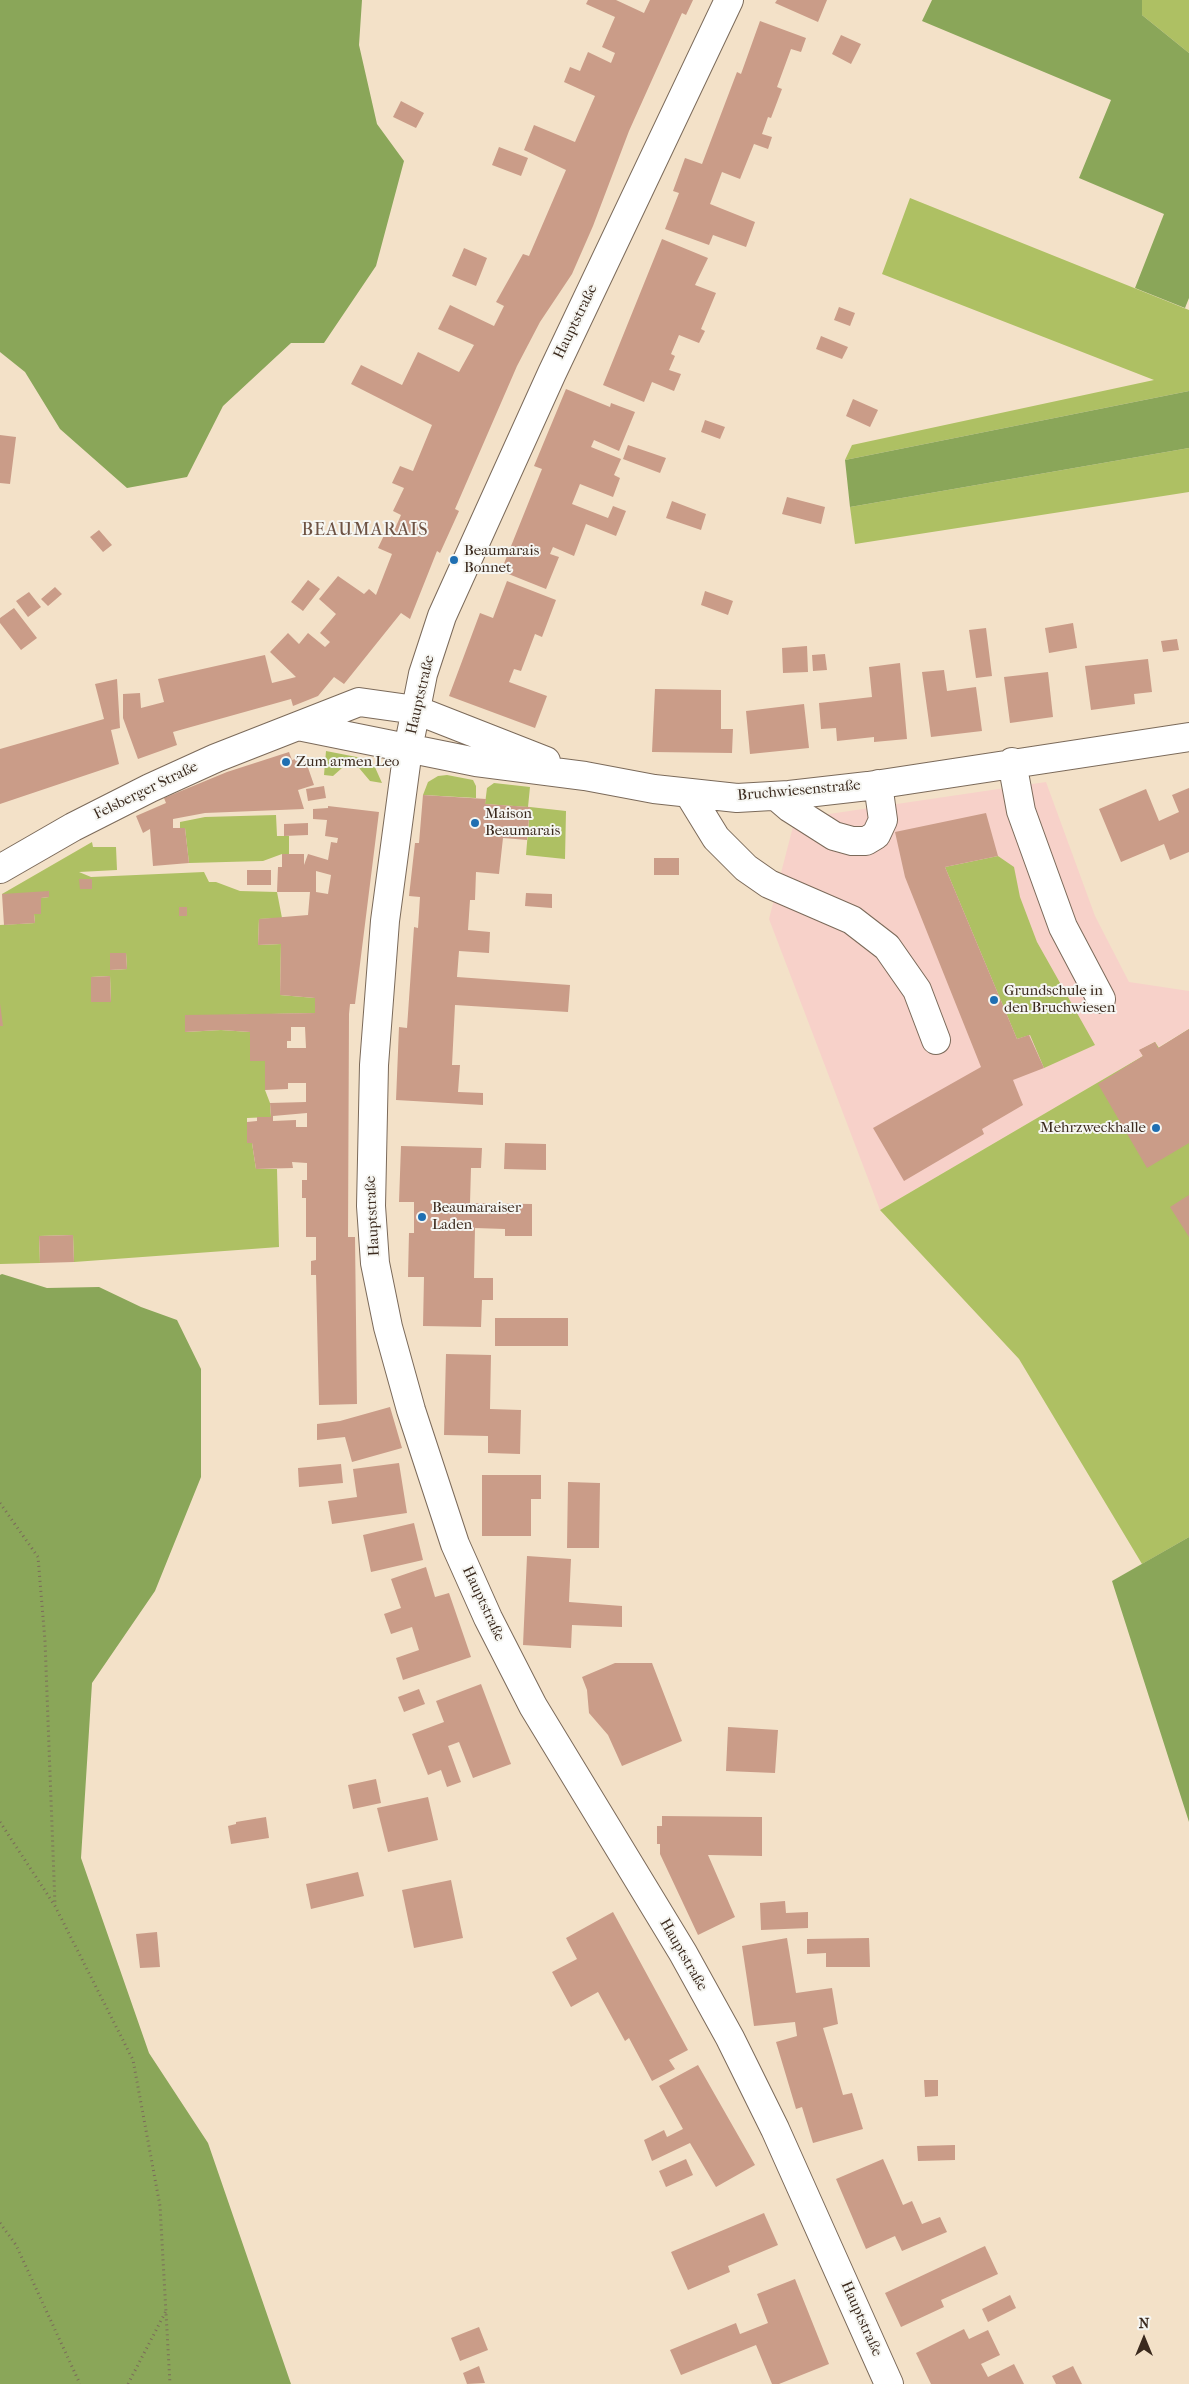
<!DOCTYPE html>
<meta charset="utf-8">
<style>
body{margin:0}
#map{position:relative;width:1189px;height:2384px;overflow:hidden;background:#f3e1c8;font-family:"IM FELL French Canon",serif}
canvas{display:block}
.north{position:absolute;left:1119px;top:2314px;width:50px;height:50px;-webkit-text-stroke:4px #f6f6f2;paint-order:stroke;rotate:0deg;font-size:14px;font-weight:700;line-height:20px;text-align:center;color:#3b2a1e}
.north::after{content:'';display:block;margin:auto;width:18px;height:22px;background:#3b2a1e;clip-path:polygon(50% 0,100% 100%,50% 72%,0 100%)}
</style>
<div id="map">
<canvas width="1189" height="2384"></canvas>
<div class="north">N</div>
</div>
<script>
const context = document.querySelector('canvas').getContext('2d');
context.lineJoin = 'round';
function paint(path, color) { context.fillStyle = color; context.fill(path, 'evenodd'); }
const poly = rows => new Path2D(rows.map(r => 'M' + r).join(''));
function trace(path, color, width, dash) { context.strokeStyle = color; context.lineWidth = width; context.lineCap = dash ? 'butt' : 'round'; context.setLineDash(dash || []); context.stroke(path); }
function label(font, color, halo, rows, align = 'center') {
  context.font = font + ' "IM FELL French Canon",serif'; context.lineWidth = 4; context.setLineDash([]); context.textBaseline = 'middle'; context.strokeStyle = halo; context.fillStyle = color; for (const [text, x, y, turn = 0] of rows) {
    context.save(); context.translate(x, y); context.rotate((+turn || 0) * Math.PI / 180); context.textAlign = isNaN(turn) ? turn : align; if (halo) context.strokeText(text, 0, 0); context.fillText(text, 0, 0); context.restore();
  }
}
paint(poly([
 [1046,782,1095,916,1129,982,1189,991,1189,1029,880,1210,769,919,795,819]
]), '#f7d1c9');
paint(poly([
 [1142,0,1189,0,1189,53,1142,15],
 [910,198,1189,310,1189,391,845,460,852,445,1154,380,882,274],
 [1189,448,1189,492,855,544,850,507],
 [326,751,367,759,374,765,382,783,370,781,359,768,342,768,333,776,324,775],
 [447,775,473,780,476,786,476,798,423,795,428,782,438,776],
 [494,783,530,787,528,807,485,804,487,788],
 [530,807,566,811,565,859,526,855],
 [276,815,277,836,289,836,289,854,282,854,263,861,189,863,185,828,180,828,180,822,205,817],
 [92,842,93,847,116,847,117,870,79,872,91,877,204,872,209,882,216,882,240,891,277,892,282,918,259,919,258,945,281,944,280,995,315,998,315,1013,185,1016,185,1032,221,1030,250,1032,250,1061,265,1061,265,1090,270,1103,271,1117,247,1118,247,1143,252,1143,256,1169,277,1169,279,1247,74,1262,73,1235,39,1236,40,1263,0,1264,0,925,35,923,34,914,41,914,41,898,49,897,2,894],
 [126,953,127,969,110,970,110,954],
 [110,976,111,1001,92,1002,91,977],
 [998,856,1014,867,1020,897,1037,942,1095,1045,1044,1068,1030,1035,1017,1039,945,867],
 [1189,1029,1189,1537,1142,1564,1019,1359,880,1210,1143,1056,1140,1050,1155,1042,1159,1048]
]), '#aec063');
paint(poly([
 [0,0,362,0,359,45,377,124,404,161,376,266,324,343,291,343,223,406,187,477,127,488,60,429,25,372,0,352],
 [932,0,1142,0,1142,15,1189,53,1189,298,1185,308,1135,288,1164,214,1079,178,1111,100,922,21],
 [1189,391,1189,448,850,507,845,460],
 [2,1274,47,1288,99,1287,141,1307,177,1320,201,1369,201,1477,155,1591,92,1683,81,1858,149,2053,208,2143,291,2384,0,2384,0,1275],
 [1189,1537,1189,1822,1112,1581]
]), '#8aa659');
paint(poly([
 [588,0,616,0,644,13,650,0,693,0,686,15,682,13,629,131,593,226,572,274,540,322,517,366,455,509,459,511,440,553,437,551,410,619,401,613,344,684,334,677,318,696,293,706,291,699,173,732,177,745,138,759,123,718,123,694,140,693,141,708,164,702,158,679,265,655,272,683,296,677,270,652,288,633,299,644,308,633,325,647,330,642,320,633,336,614,319,599,338,576,364,594,369,589,376,595,392,554,378,548,387,529,394,531,401,515,393,511,404,488,392,483,400,466,413,471,432,425,351,384,361,365,402,385,418,352,459,372,474,345,438,329,450,305,494,326,504,306,496,302,523,254,529,256,566,170,524,150,534,125,575,142,595,96,564,82,570,67,580,71,588,52,611,63,615,53,602,47,615,17,586,4],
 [777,0,827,0,818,22,775,3],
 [760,21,806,38,801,52,791,49,777,87,782,89,771,118,768,117,762,134,772,137,768,149,754,144,740,179,722,172,710,204,755,222,746,247,713,235,709,245,665,229,679,193,673,191,685,158,702,164,737,72,741,74],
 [841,35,861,44,851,64,832,54],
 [401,101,424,113,416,128,393,117],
 [499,147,528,158,521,176,492,165],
 [662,239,708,258,695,285,716,293,701,329,705,331,699,343,679,335,671,354,675,356,669,370,681,374,674,391,652,382,644,402,603,385],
 [464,248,487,258,476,286,452,276],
 [839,307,855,313,850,326,834,320],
 [821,336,848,347,842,359,816,349],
 [566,389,610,407,611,403,635,412,619,451,594,440,591,447,621,459,614,475,620,478,613,497,580,484,572,504,608,518,613,506,626,511,616,536,586,524,574,556,553,547,550,554,559,557,546,589,501,571,542,469,534,466],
 [853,399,878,410,870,427,846,416],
 [705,420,725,427,720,439,701,432],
 [0,435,16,437,10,484,0,483],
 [628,445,666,458,660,473,623,459],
 [787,497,825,507,821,524,782,514],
 [672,501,706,514,701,530,666,518],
 [99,530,112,545,103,552,90,537],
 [308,580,320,589,303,611,291,602],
 [507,581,556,600,542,637,535,634,521,671,514,669,509,682,547,696,535,728,449,696,480,613,493,618],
 [55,587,62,594,48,606,41,599],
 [705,591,733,601,728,615,701,605],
 [29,592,41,607,28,617,16,601],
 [14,608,37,638,21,650,0,623,0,618],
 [1073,623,1077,648,1049,653,1045,628],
 [986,628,992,676,976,678,969,630],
 [1177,639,1179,650,1163,652,1161,641],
 [807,646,808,672,783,673,782,648],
 [825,654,827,670,813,671,812,655],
 [1148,659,1152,692,1134,694,1135,704,1091,710,1085,666],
 [900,663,907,739,874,742,874,737,837,741,836,728,821,729,819,703,872,697,869,667],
 [944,670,947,691,976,687,982,731,931,737,922,672],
 [1048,672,1053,717,1010,723,1004,677],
 [117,679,120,728,111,730,119,764,0,804,0,749,104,719,95,684],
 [655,689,721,690,721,729,733,729,732,753,652,752],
 [804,704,809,748,750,754,746,711],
 [289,752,292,760,304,756,314,785,298,790,304,809,205,813,173,819,173,828,185,828,189,863,153,866,150,829,143,833,136,816,166,803,164,798,227,772],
 [324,786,326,798,308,801,306,789],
 [1189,788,1189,852,1170,860,1164,844,1121,862,1099,809,1146,789,1159,821,1179,812,1172,795],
 [423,795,486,799,485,804,530,807,527,840,503,838,499,874,476,872,475,900,470,900,468,930,490,932,489,953,459,951,457,977,570,985,568,1012,455,1005,452,1065,460,1065,458,1092,483,1093,483,1105,396,1100,399,1027,407,1028,414,927,418,928,420,897,409,896,415,843,419,843],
 [328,806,379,812,355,1004,350,1004,349,1014,348,1237,355,1237,357,1404,319,1405,316,1275,311,1275,311,1261,316,1260,316,1237,306,1237,306,1198,302,1198,302,1180,307,1180,307,1163,292,1162,293,1168,256,1169,252,1143,247,1143,247,1122,257,1121,257,1117,271,1117,270,1103,306,1102,306,1083,288,1083,288,1089,265,1090,265,1061,250,1061,250,1032,221,1030,185,1032,185,1015,315,1013,315,998,280,995,281,944,258,945,259,919,308,915,310,892,277,892,278,867,282,867,282,854,304,854,304,865,308,854,328,860,331,842,337,843,338,838,325,836,327,820,313,819,313,809,328,808],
 [316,871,331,875,328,894,316,892],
 [291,1027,305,1027,306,1048,287,1048,287,1041,291,1041],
 [307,1113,307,1127,296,1127,296,1120,273,1121,273,1116],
 [986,813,998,856,945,867,1017,1039,1029,1035,1044,1068,1013,1080,1023,1105,982,1129,984,1134,904,1181,873,1128,981,1067,905,877,895,832],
 [308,823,308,835,284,836,284,824],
 [654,858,679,858,679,875,654,875],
 [247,870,271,870,271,885,247,885],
 [79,879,92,879,92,889,80,889],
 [49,891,49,897,41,898,41,914,34,914,35,923,4,925,2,894],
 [526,893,552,894,552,908,525,906],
 [179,907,187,907,187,916,179,916],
 [110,953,126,953,127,969,110,970],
 [110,976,111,1002,91,1002,91,977],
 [0,1003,3,1026,0,1026],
 [1189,1029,1189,1143,1147,1168,1098,1084,1143,1056,1139,1050,1155,1042,1158,1048],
 [505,1143,546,1144,546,1170,504,1169],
 [401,1146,482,1148,481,1168,471,1168,470,1203,532,1204,532,1236,505,1236,505,1229,475,1228,474,1278,493,1278,493,1300,482,1300,481,1327,423,1326,424,1277,408,1277,409,1233,414,1233,414,1202,399,1202],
 [1189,1195,1189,1237,1170,1207],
 [73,1235,74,1262,40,1263,39,1236],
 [495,1318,568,1318,568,1346,495,1346],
 [446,1354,491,1355,490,1409,521,1410,520,1454,488,1453,488,1436,444,1435],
 [390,1407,402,1448,352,1462,345,1437,317,1440,317,1424,340,1421],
 [399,1463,407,1513,332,1524,328,1501,357,1497,353,1469],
 [341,1464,343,1483,299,1487,298,1468],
 [482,1475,541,1475,541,1499,531,1499,531,1536,482,1536],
 [568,1482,600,1483,599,1548,567,1548],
 [414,1523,423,1560,371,1572,363,1535],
 [527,1556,571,1559,569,1602,622,1606,622,1627,572,1625,571,1648,523,1645],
 [426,1567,435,1597,449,1593,471,1657,403,1680,396,1658,419,1650,412,1627,391,1634,384,1614,401,1608,391,1579],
 [615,1663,652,1663,682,1741,622,1766,608,1735,589,1713,587,1690,582,1677],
 [481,1684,511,1764,473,1778,459,1742,448,1746,461,1782,447,1787,441,1770,428,1775,412,1734,444,1722,436,1701],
 [419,1689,425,1704,404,1712,398,1697],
 [728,1727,778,1730,775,1773,726,1771],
 [376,1779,381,1803,353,1809,348,1785],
 [428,1797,438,1840,388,1852,377,1808],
 [662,1816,762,1817,762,1856,708,1855,735,1917,698,1935,660,1854,660,1844,657,1844,657,1826,662,1826],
 [266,1817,269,1838,231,1844,228,1826,236,1824,236,1822],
 [358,1872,364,1896,311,1909,306,1884],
 [451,1880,463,1938,414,1948,402,1890],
 [785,1901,786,1913,808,1912,808,1928,761,1930,760,1903],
 [613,1912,688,2050,669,2060,675,2069,652,2081,629,2038,625,2041,598,1992,571,2007,552,1972,577,1959,566,1938],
 [157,1932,160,1967,140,1968,136,1934],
 [787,1938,796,1993,832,1988,838,2024,823,2028,843,2095,852,2093,863,2129,813,2143,802,2107,796,2109,776,2042,797,2036,795,2022,754,2026,742,1946],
 [869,1938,870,1967,826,1967,826,1953,807,1954,807,1939],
 [698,2065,755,2165,716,2187,690,2143,652,2161,644,2140,664,2130,667,2137,683,2129,659,2086],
 [924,2080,938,2080,938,2096,925,2097],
 [955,2145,955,2160,918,2161,917,2146],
 [686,2159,693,2175,666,2187,659,2171],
 [883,2159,903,2205,912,2201,922,2224,940,2217,947,2232,902,2251,895,2236,866,2249,836,2179],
 [764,2213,778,2245,728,2266,730,2272,688,2290,671,2252],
 [985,2246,998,2274,941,2300,944,2307,901,2327,885,2293],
 [795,2279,829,2364,779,2384,772,2384,756,2345,681,2375,670,2350,736,2323,740,2334,768,2323,757,2294],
 [1010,2295,1016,2308,988,2322,982,2309],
 [479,2327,488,2350,460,2361,451,2338],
 [964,2329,969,2339,988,2330,1000,2355,981,2364,988,2377,1014,2364,1024,2384,931,2384,916,2353],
 [479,2366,485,2383,467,2384,463,2373],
 [1073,2366,1082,2384,1056,2384,1052,2376]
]), '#ca9c88');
const minor = poly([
 [729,0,552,373,442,616,423,674,408,749,385,921,374,1065,371,1206,375,1263,388,1327,411,1410,455,1544,488,1618,533,1706,683,1953,730,2038,775,2129,889,2384],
 [298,726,476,762,585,776,654,789,737,798,789,795,868,786,1189,737],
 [1012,762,1021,811,1063,927,1101,999],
 [689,794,716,838,746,868,769,884,852,920,887,947,917,990,936,1040],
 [776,796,790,808,834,836,852,841,866,841,876,835,883,820,878,784],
 [0,869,73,827,150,788,216,758,359,702,416,710,546,761]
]);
trace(minor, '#7b6a5a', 30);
trace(poly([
 [0,1503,38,1557,45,1641,55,1905],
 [0,1822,55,1906,133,2060,160,2206,170,2384],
 [0,2223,16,2245,80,2384],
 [128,2384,166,2311]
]), '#7b6a5a', 3, [1, 4]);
trace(minor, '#fff', 28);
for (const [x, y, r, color] of [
 [454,560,5,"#1f6fb2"],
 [286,762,5,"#1f6fb2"],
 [475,823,5,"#1f6fb2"],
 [994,1000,5,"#1f6fb2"],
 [1156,1128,5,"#1f6fb2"],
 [422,1217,5,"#1f6fb2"]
]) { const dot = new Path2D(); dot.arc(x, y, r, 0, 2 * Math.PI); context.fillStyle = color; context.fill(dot); trace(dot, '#f6f6f2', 2); }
label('15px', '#3b2a1e', '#f6f6f2', [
 ["Hauptstraße",576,322,-64],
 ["Hauptstraße",421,695,-77],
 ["Felsberger Straße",146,791,-26],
 ["Bruchwiesenstraße",799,791,-5],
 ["Hauptstraße",373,1216,-93],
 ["Hauptstraße",483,1604,65],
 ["Hauptstraße",683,1955,60],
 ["Hauptstraße",861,2319,66]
]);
label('15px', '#3b2a1e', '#f6f6f2', [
 ["Beaumarais",464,551],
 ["Bonnet",464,568],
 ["Zum armen Leo",296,762],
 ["Maison",485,814],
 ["Beaumarais",485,831],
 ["Grundschule in",1004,991],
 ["den Bruchwiesen",1004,1008],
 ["Mehrzweckhalle",1146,1128,"right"],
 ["Beaumaraiser",432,1208],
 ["Laden",432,1225]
], 'left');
context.letterSpacing = '1px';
label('18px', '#6d5243', '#f6f6f2', [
 ["BEAUMARAIS",365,531]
]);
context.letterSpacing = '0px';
</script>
